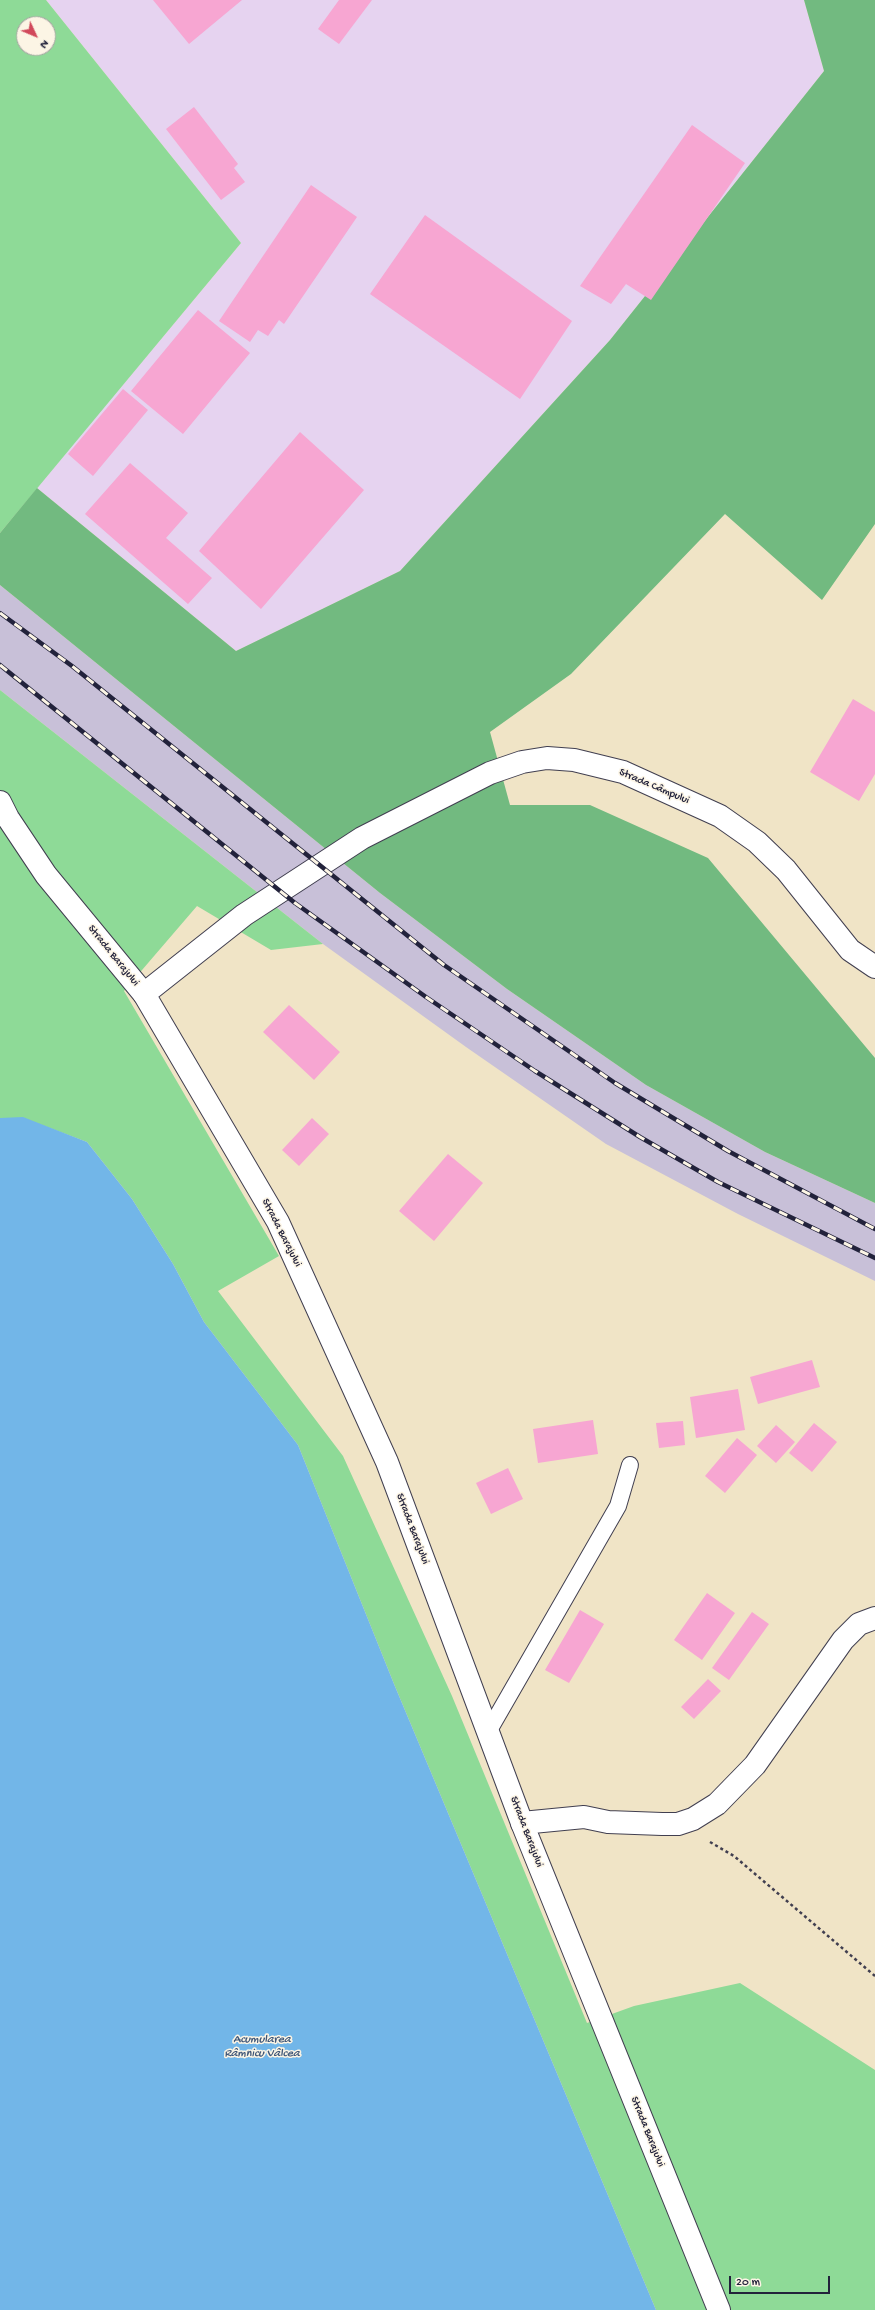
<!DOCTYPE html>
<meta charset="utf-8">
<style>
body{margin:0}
#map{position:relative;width:875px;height:2310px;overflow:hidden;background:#f0e4c6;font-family:"Gochi Hand",sans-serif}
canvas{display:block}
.north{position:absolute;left:16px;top:16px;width:40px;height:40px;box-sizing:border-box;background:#fcf5e5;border:1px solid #a5a1a1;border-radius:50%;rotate:134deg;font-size:11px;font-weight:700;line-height:16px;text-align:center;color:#22223b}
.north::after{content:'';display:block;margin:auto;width:14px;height:18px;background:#d1495b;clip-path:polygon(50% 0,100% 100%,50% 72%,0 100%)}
.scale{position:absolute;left:729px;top:2276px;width:101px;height:18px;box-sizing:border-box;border:2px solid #22223b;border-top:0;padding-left:5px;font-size:12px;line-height:14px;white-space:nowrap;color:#22223b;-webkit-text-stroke:3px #fcf5e5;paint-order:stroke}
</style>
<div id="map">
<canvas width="875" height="2310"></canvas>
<div class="north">N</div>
<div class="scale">20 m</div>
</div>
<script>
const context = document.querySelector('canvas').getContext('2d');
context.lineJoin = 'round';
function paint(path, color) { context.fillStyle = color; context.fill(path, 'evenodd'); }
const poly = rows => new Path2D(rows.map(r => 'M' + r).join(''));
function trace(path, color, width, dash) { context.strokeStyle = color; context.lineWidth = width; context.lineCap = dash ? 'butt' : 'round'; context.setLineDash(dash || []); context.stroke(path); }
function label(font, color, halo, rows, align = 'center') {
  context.font = font + ' "Gochi Hand",sans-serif'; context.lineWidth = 3; context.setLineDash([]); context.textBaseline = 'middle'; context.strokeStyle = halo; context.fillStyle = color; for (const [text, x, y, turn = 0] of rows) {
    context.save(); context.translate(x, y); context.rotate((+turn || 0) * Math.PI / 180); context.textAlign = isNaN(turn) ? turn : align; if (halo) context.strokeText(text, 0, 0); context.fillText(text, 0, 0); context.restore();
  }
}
paint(poly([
 [46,0,804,0,824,71,610,340,400,571,236,651,37,488,241,243]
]), '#e6d3f0');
paint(poly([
 [0,585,380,893,507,989,646,1085,765,1152,875,1203,875,1281,738,1214,606,1144,466,1047,323,944,0,690]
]), '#c8c0d8');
paint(poly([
 [0,0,46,0,241,243,0,533],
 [24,24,48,24,48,48,24,48],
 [0,690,323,944,271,950,197,906,124,991,279,1256,218,1291,343,1456,452,1696,587,2023,634,2006,740,1983,875,2070,875,2310,656,2310,394,1684,298,1445,204,1322,173,1264,132,1199,87,1142,23,1118,0,1118]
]), '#8eda97');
paint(poly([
 [804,0,875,0,875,524,822,600,725,514,571,674,490,732,510,805,590,805,708,858,875,1058,875,1203,765,1152,646,1085,507,989,380,893,0,585,0,533,37,488,236,651,400,571,610,340,824,71]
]), '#72ba80');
paint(poly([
 [23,1117,87,1142,132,1199,173,1264,204,1322,298,1445,394,1684,656,2310,0,2310,0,1118]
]), '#72b6e8');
paint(poly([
 [153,0,242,0,189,44],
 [339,0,372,0,339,44,318,29],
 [194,107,238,164,234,168,245,182,221,200,166,129],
 [692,125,745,163,651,300,626,284,611,304,580,286],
 [311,185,357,217,284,324,279,320,268,336,258,330,250,342,219,321],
 [425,215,572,321,520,399,370,294],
 [198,310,250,353,183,434,131,391],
 [123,389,148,410,93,476,68,454],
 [300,432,364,490,261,609,199,551],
 [130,463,188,513,166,538,212,578,188,604,85,514],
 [853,699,875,712,875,774,859,801,810,772],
 [289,1005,340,1052,314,1080,263,1032],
 [312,1118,329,1134,299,1166,282,1150],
 [448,1154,483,1183,434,1241,399,1211],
 [812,1360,820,1387,758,1404,750,1377],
 [738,1389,745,1430,696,1438,690,1397],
 [593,1420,598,1454,538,1463,533,1429],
 [683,1421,685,1445,659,1448,656,1423],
 [814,1423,837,1442,812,1472,789,1453],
 [776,1425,795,1442,776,1463,757,1446],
 [737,1438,757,1455,725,1493,705,1476],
 [508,1468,523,1499,491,1514,476,1483],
 [707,1593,735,1613,702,1660,674,1640],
 [580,1610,604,1624,569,1683,545,1670],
 [752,1612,769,1624,729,1680,712,1668],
 [708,1679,721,1691,694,1719,681,1707]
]), '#f7a6d2');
const service = poly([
 [488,1732,618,1506,630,1465]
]);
const minor = poly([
 [0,802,8,818,46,875,144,994],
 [522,1823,584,1817,608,1822,662,1824,678,1824,693,1819,717,1804,755,1765,843,1640,859,1624,875,1618]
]);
const tertiary = poly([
 [719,2310,522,1823,387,1462,278,1222,144,994,244,915,362,838,490,773,522,762,547,758,574,760,623,772,720,816,757,842,786,870,850,950,875,967]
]);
trace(service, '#413f50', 18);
trace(minor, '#413f50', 24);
trace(tertiary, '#413f50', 24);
trace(poly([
 [710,1842,734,1856,875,1976]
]), '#413f50', 2.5, [3, 3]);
trace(service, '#fff', 16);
trace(minor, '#fff', 22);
trace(tertiary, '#fff', 22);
const rail = poly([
 [0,613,72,666,444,965,615,1083,728,1151,875,1229],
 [0,665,295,903,426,997,535,1071,640,1137,718,1182,875,1258]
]);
trace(rail, '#22223b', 4.5);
trace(rail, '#fcf5e5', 3, [9]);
label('11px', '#22223b', '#fcf5e5', [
 ["Strada Câmpului",654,787,23],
 ["Strada Barajului",113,956,51],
 ["Strada Barajului",281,1233,63],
 ["Strada Barajului",412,1529,69],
 ["Strada Barajului",526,1832,69],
 ["Strada Barajului",647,2132,68]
]);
label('italic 12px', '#3e5678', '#fcf5e5', [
 ["Acumularea",262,2040],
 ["Râmnicu Vâlcea",262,2054]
]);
</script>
